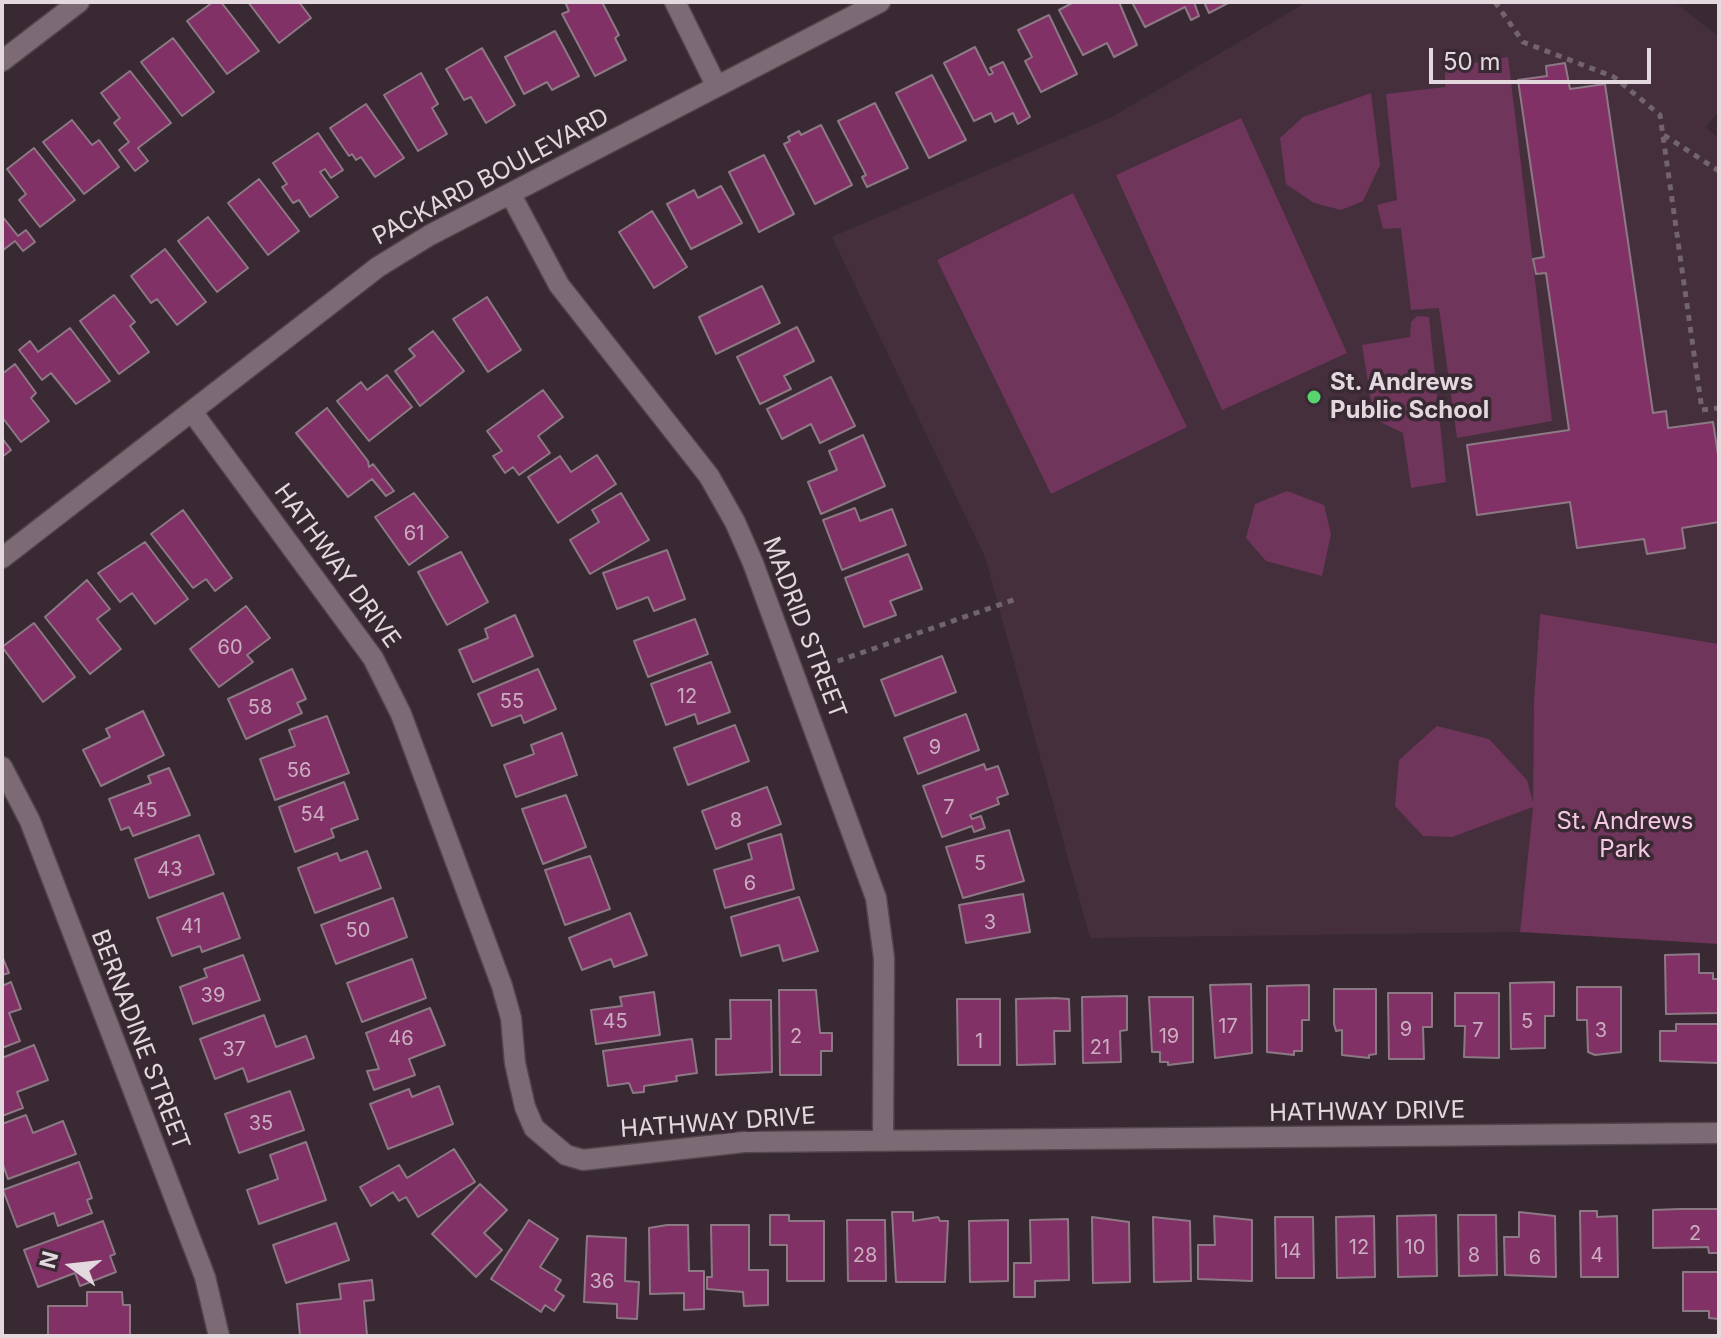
<!DOCTYPE html>
<style>
body{margin:0}
#map{position:relative;width:1721px;height:1338px;overflow:hidden;background:#382932;font-family:Inter,sans-serif}
canvas{display:block}
.frame{position:absolute;inset:0;border:4px solid #e2d8de;pointer-events:none}
.north{position:absolute;left:32px;top:1226px;width:80px;height:80px;-webkit-text-stroke:6px #382932;paint-order:stroke;rotate:285deg;font-size:22px;font-weight:700;line-height:32px;text-align:center;color:#e2d8de}
.north::after{content:'';display:block;margin:auto;width:28px;height:36px;background:#e2d8de;clip-path:polygon(50% 0,100% 100%,50% 72%,0 100%)}
.scale{position:absolute;left:1429px;top:48px;width:222px;height:36px;box-sizing:border-box;border:4px solid #e2d8de;border-top:0;padding-left:10px;font-size:24px;line-height:28px;white-space:nowrap;color:#e2d8de;-webkit-text-stroke:6px #382932;paint-order:stroke}
</style>
<div id="map">
<canvas width="1721" height="1338"></canvas>
<div class="frame"></div>
<div class="north">N</div>
<div class="scale">50 m</div>
</div>
<script>
const context = document.querySelector('canvas').getContext('2d');
context.lineJoin = 'round';
function paint(path, color) { context.fillStyle = color; context.fill(path, 'evenodd'); }
const poly = rows => new Path2D(rows.map(r => 'M' + r).join(''));
function trace(path, color, width, dash) { context.strokeStyle = color; context.lineWidth = width; context.lineCap = dash ? 'butt' : 'round'; context.setLineDash(dash || []); context.stroke(path); }
function label(font, color, halo, rows, align = 'center') {
  context.font = font + ' Inter,sans-serif'; context.lineWidth = 7; context.setLineDash([]); context.textBaseline = 'middle'; context.strokeStyle = halo; context.fillStyle = color; for (const [text, x, y, turn = 0] of rows) {
    context.save(); context.translate(x, y); context.rotate((+turn || 0) * Math.PI / 180); context.textAlign = isNaN(turn) ? turn : align; if (halo) context.strokeText(text, 0, 0); context.fillText(text, 0, 0); context.restore();
  }
}
paint(poly([
 [1307,2,1675,2,1719,37,1719,111,1706,127,1719,139,1719,644,1540,615,1534,700,1533,807,1520,932,1090,938,985,557,832,237,1112,117]
]), '#452f3c');
paint(poly([
 [1508,57,1552,421,1457,438,1439,308,1411,310,1401,228,1383,229,1377,205,1397,200,1386,94,1445,87,1445,68],
 [1371,93,1380,165,1363,201,1341,210,1314,203,1286,184,1280,138,1303,117],
 [1241,118,1347,353,1222,410,1116,175],
 [1073,193,1187,427,1051,494,937,260],
 [1417,316,1429,317,1446,482,1411,488,1403,433,1374,419,1362,345,1410,337,1411,322],
 [1287,491,1324,505,1331,534,1322,576,1266,561,1246,538,1255,504],
 [1540,614,1719,644,1719,944,1520,932,1533,807,1452,837,1423,836,1395,806,1399,760,1437,726,1489,739,1527,780,1533,802,1534,700]
]), '#6f355b');
const building = poly([
 [213,2,221,2,259,51,227,74,187,21,213,2],
 [248,2,299,2,311,18,279,43,248,2],
 [565,2,602,2,619,35,615,38,626,60,595,76,562,14,569,11,565,2],
 [1074,2,1119,2,1137,45,1114,57,1107,43,1083,55,1059,10,1074,2],
 [1132,2,1194,2,1199,16,1191,20,1185,7,1145,27,1132,2],
 [1204,2,1230,2,1209,13,1204,2],
 [1049,15,1077,74,1041,92,1025,61,1032,57,1018,30,1049,15],
 [555,31,579,76,552,90,547,82,524,94,505,57,555,31],
 [173,38,214,92,182,116,141,62,173,38],
 [975,47,989,75,993,73,990,68,1003,62,1030,117,1018,124,1013,113,995,122,991,113,974,121,944,63,975,47],
 [482,48,515,105,486,123,471,97,464,100,446,69,482,48],
 [1565,63,1570,89,1605,84,1653,413,1666,411,1668,428,1713,422,1719,461,1719,522,1682,528,1685,548,1647,554,1644,539,1577,548,1570,502,1477,515,1467,445,1569,430,1546,273,1536,274,1533,259,1544,257,1518,80,1547,76,1546,66,1565,63],
 [130,71,171,123,138,148,148,161,135,171,119,150,129,142,114,123,120,118,101,93,130,71],
 [421,73,438,104,432,108,447,134,418,151,384,95,421,73],
 [932,75,966,140,929,158,896,93,932,75],
 [875,103,908,168,867,187,862,177,866,175,838,121,875,103],
 [366,104,404,158,375,177,361,157,356,160,352,154,349,156,330,128,366,104],
 [72,120,92,145,99,140,119,167,84,194,43,142,72,120],
 [821,125,852,185,815,204,784,144,790,141,788,137,799,131,801,135,821,125],
 [318,133,343,170,331,178,325,169,320,172,338,197,310,217,299,200,293,203,282,187,287,184,273,163,318,133],
 [34,148,75,200,40,227,19,200,26,194,7,169,34,148],
 [764,155,794,214,759,232,729,172,764,155],
 [259,179,299,231,268,255,228,203,259,179],
 [721,186,742,223,691,249,667,204,694,190,698,198,721,186],
 [652,211,687,267,654,288,619,232,652,211],
 [2,216,18,236,26,230,35,242,23,251,15,241,2,251,2,216],
 [208,217,248,268,217,292,178,241,208,217],
 [165,249,206,302,177,325,157,299,151,303,131,276,165,249],
 [762,286,780,323,716,354,699,317,762,286],
 [114,295,135,322,130,326,149,352,119,374,80,321,114,295],
 [487,297,521,350,488,372,453,319,487,297],
 [797,327,814,361,784,376,791,389,760,404,737,357,797,327],
 [70,328,110,381,76,404,51,373,42,380,19,350,30,341,38,352,70,328],
 [433,331,464,371,420,406,395,371,415,356,409,349,433,331],
 [15,364,36,393,31,398,49,421,21,442,2,417,2,374,15,364],
 [387,375,412,407,369,441,337,401,361,382,367,390,387,375],
 [831,377,855,426,820,443,811,424,782,439,767,409,831,377],
 [543,390,563,417,538,436,550,453,519,475,513,467,505,473,493,456,502,451,487,431,543,390],
 [327,408,368,461,369,467,373,464,394,491,386,496,372,479,348,497,296,433,327,408],
 [863,435,885,486,821,514,808,482,837,470,829,451,863,435],
 [2,438,11,450,2,457,2,438],
 [597,455,616,484,558,523,528,477,560,456,571,472,597,455],
 [414,493,448,537,409,565,375,517,414,493],
 [621,493,649,540,590,574,570,540,599,522,592,510,621,493],
 [855,508,860,521,892,509,906,545,842,570,823,520,855,508],
 [183,510,232,578,215,591,206,579,193,588,151,534,183,510],
 [145,542,188,599,155,624,132,593,120,602,98,573,145,542],
 [667,550,685,599,654,611,648,597,617,609,603,573,667,550],
 [461,552,488,602,447,625,418,572,461,552],
 [908,554,922,589,890,601,896,615,864,627,845,578,908,554],
 [87,580,110,609,97,619,121,649,90,674,45,617,87,580],
 [246,606,270,638,247,655,253,662,219,687,190,649,246,606],
 [515,615,533,656,473,682,459,650,488,638,485,629,515,615],
 [695,619,708,654,648,677,634,641,695,619],
 [34,623,75,677,43,702,2,647,34,623],
 [942,656,956,692,895,716,881,680,942,656],
 [711,662,730,712,698,724,695,714,666,725,651,684,711,662],
 [292,669,306,699,297,703,302,713,246,739,228,699,292,669],
 [538,669,556,709,524,723,521,715,492,726,478,694,538,669],
 [143,711,164,755,101,786,83,750,110,737,106,729,143,711],
 [966,714,979,750,918,774,904,738,966,714],
 [327,716,349,773,275,800,260,759,295,746,289,730,327,716],
 [735,725,749,761,688,785,674,748,735,725],
 [562,733,577,775,516,797,504,765,534,754,531,745,562,733],
 [984,764,986,770,998,766,1008,794,997,798,999,804,970,815,972,819,981,816,985,828,974,832,972,826,942,837,923,786,984,764],
 [169,768,190,815,133,836,129,827,121,830,109,799,151,783,148,776,169,768],
 [344,782,358,819,331,829,334,837,295,852,279,807,344,782],
 [767,787,781,824,716,849,702,811,767,787],
 [566,795,586,847,543,864,522,809,566,795],
 [1009,830,1024,881,963,898,946,847,1009,830],
 [781,834,794,889,725,908,714,870,752,859,748,844,781,834],
 [199,835,214,874,149,898,135,859,199,835],
 [367,851,381,888,315,913,298,868,337,853,340,861,367,851],
 [590,856,610,909,565,925,545,870,590,856],
 [223,893,240,938,202,952,200,946,172,956,157,918,223,893],
 [1023,894,1030,932,966,943,959,905,1023,894],
 [799,897,818,951,783,961,779,945,741,956,731,917,799,897],
 [393,898,407,937,336,964,321,925,393,898],
 [630,913,647,955,614,967,611,959,582,970,569,938,630,913],
 [1699,954,1699,973,1713,973,1713,979,1719,979,1719,1013,1666,1014,1665,955,1699,954],
 [243,955,260,1000,193,1024,180,987,207,977,204,969,243,955],
 [2,956,9,973,2,975,2,956],
 [412,959,426,998,362,1022,347,983,412,959],
 [11,982,21,1009,9,1013,20,1041,2,1048,2,986,11,982],
 [1554,982,1554,1016,1545,1016,1545,1048,1511,1049,1510,983,1554,982],
 [1251,984,1252,1053,1215,1058,1210,985,1251,984],
 [1309,985,1309,1020,1302,1020,1302,1051,1294,1051,1294,1055,1267,1052,1267,986,1309,985],
 [1577,987,1621,987,1621,1052,1595,1055,1588,1052,1587,1020,1577,1020,1577,987],
 [1334,989,1376,989,1376,1054,1369,1055,1369,1058,1342,1055,1342,1030,1336,1031,1334,1024,1334,989],
 [779,990,816,990,820,1033,832,1033,832,1051,821,1051,821,1075,780,1075,779,990],
 [654,992,660,1035,596,1044,591,1010,622,1006,620,997,654,992],
 [1388,993,1432,993,1432,1027,1423,1027,1424,1059,1389,1059,1388,993],
 [1455,993,1499,993,1499,1058,1464,1057,1465,1026,1455,1026,1455,993],
 [1127,996,1127,1030,1120,1031,1121,1062,1083,1063,1082,997,1127,996],
 [1149,997,1193,997,1193,1062,1168,1065,1168,1062,1160,1062,1160,1052,1152,1052,1149,997],
 [1054,998,1069,999,1070,1031,1054,1031,1055,1064,1017,1065,1016,999,1054,998],
 [957,999,1000,999,1000,1065,958,1065,957,999],
 [730,1000,771,1000,772,1072,716,1075,716,1039,731,1039,730,1000],
 [430,1008,445,1045,409,1059,415,1075,374,1090,367,1071,379,1069,366,1033,430,1008],
 [264,1015,276,1047,306,1036,314,1058,248,1082,243,1068,215,1079,200,1039,264,1015],
 [1676,1024,1719,1024,1719,1063,1660,1061,1660,1031,1676,1031,1676,1024],
 [692,1039,697,1073,676,1076,677,1081,644,1086,644,1092,633,1093,629,1083,608,1086,603,1051,692,1039],
 [34,1045,48,1080,17,1092,23,1108,2,1116,2,1058,34,1045],
 [439,1086,453,1124,388,1149,370,1104,409,1089,412,1097,439,1086],
 [290,1091,304,1130,239,1153,225,1114,290,1091],
 [26,1115,33,1133,63,1121,76,1154,8,1179,2,1162,2,1124,26,1115],
 [306,1142,326,1200,259,1224,247,1190,278,1179,270,1155,306,1142],
 [454,1149,475,1182,418,1217,406,1197,399,1201,393,1192,371,1206,360,1187,399,1165,407,1178,454,1149],
 [79,1162,92,1198,87,1200,92,1213,58,1226,54,1213,17,1227,3,1190,79,1162],
 [480,1184,507,1210,484,1233,502,1250,476,1277,432,1234,480,1184],
 [1680,1209,1719,1209,1719,1253,1709,1253,1708,1247,1653,1248,1653,1210,1680,1209],
 [1580,1211,1597,1211,1597,1217,1617,1216,1618,1277,1581,1277,1580,1211],
 [892,1212,913,1212,913,1221,938,1217,940,1221,948,1221,945,1282,896,1282,892,1212],
 [1519,1212,1555,1216,1556,1277,1505,1275,1504,1237,1519,1237,1519,1212],
 [770,1215,789,1215,789,1221,824,1221,824,1281,787,1281,787,1245,770,1245,770,1215],
 [1436,1215,1437,1276,1398,1277,1397,1216,1436,1215],
 [1458,1215,1496,1215,1497,1275,1459,1276,1458,1215],
 [1214,1216,1252,1220,1252,1281,1198,1279,1198,1245,1215,1245,1214,1216],
 [1374,1216,1375,1277,1337,1278,1336,1217,1374,1216],
 [1092,1217,1129,1222,1130,1282,1093,1283,1092,1217],
 [1153,1217,1190,1221,1191,1281,1154,1282,1153,1217],
 [1275,1217,1313,1217,1314,1278,1276,1278,1275,1217],
 [1068,1219,1069,1280,1035,1281,1035,1297,1014,1297,1014,1263,1031,1263,1030,1220,1068,1219],
 [529,1220,558,1239,540,1267,561,1280,555,1290,564,1296,554,1311,545,1305,541,1312,491,1279,529,1220],
 [847,1220,885,1220,886,1281,848,1281,847,1220],
 [1008,1220,1008,1281,970,1282,969,1221,1008,1220],
 [103,1221,115,1254,110,1256,116,1272,80,1286,75,1273,38,1287,24,1250,103,1221],
 [336,1223,349,1260,286,1283,273,1245,336,1223],
 [667,1225,688,1225,689,1271,704,1271,704,1309,684,1310,684,1293,650,1294,649,1228,667,1225],
 [711,1225,749,1225,749,1270,768,1270,768,1305,744,1306,743,1292,707,1289,707,1277,712,1277,711,1225],
 [587,1236,626,1238,625,1281,639,1282,637,1319,617,1318,617,1304,584,1302,587,1236],
 [1683,1272,1719,1272,1719,1319,1709,1318,1709,1311,1683,1311,1683,1272],
 [372,1280,374,1300,364,1301,367,1335,300,1336,297,1304,341,1299,339,1284,372,1280],
 [87,1292,122,1292,123,1305,130,1305,130,1336,48,1336,48,1306,87,1306,87,1292]
]);
paint(building, '#823167');
trace(building, '#8c7984', 2);
const minor = poly([
 [675,2,716,85],
 [2,61,79,2],
 [511,195,559,285,709,476,735,522,753,563,876,898,884,958,883,1141],
 [193,413,373,658,401,714,502,986,511,1018,515,1063,525,1107,534,1128,566,1155,583,1160,744,1142,1719,1133],
 [2,558,378,267,430,235,880,2],
 [2,767,30,821,205,1277,219,1336]
]);
trace(minor, '#52454c', 23);
trace(poly([
 [1495,2,1523,42,1614,77,1660,115,1702,410,1719,408],
 [1664,135,1719,171],
 [815,669,1016,599]
]), '#72646c', 5, [6, 6]);
trace(minor, '#7c6b75', 20);
for (const [x, y, r, color] of [
 [1314,397,8,"#58d56f"]
]) { const dot = new Path2D(); dot.arc(x, y, r, 0, 2 * Math.PI); context.fillStyle = color; context.fill(dot); trace(dot, '#382932', 3); }
label('20px', '#caaec0', null, [
 ["61",414,534],
 ["60",230,648],
 ["12",687,697],
 ["55",512,702],
 ["58",260,708],
 ["9",935,748],
 ["56",299,771],
 ["7",949,808],
 ["45",145,811],
 ["54",313,815],
 ["8",736,821],
 ["5",980,864],
 ["43",170,870],
 ["6",750,884],
 ["3",990,923],
 ["41",191,927],
 ["50",358,931],
 ["39",213,996],
 ["45",615,1022],
 ["5",1527,1022],
 ["17",1228,1027],
 ["9",1406,1030],
 ["7",1478,1031],
 ["3",1601,1031],
 ["2",796,1037],
 ["19",1169,1037],
 ["46",401,1039],
 ["1",979,1042],
 ["21",1100,1048],
 ["37",234,1050],
 ["35",261,1124],
 ["2",1695,1234],
 ["12",1359,1248],
 ["10",1415,1248],
 ["14",1291,1252],
 ["28",865,1256],
 ["8",1474,1256],
 ["4",1597,1256],
 ["6",1535,1258],
 ["36",602,1282]
]);
label('24px', '#e2d8de', '#382932', [
 ["PACKARD BOULEVARD",491,177,-28],
 ["HATHWAY DRIVE",337,566,54],
 ["MADRID STREET",804,628,69],
 ["BERNADINE STREET",140,1040,69],
 ["HATHWAY DRIVE",1367,1112,-1],
 ["HATHWAY DRIVE",718,1123,-4]
]);
label('bold 24px', '#e2d8de', '#382932', [
 ["St. Andrews",1330,383],
 ["Public School",1330,411]
], 'left');
label('24px', '#f6c7e2', '#382932', [
 ["St. Andrews",1625,822],
 ["Park",1625,850]
]);
</script>
